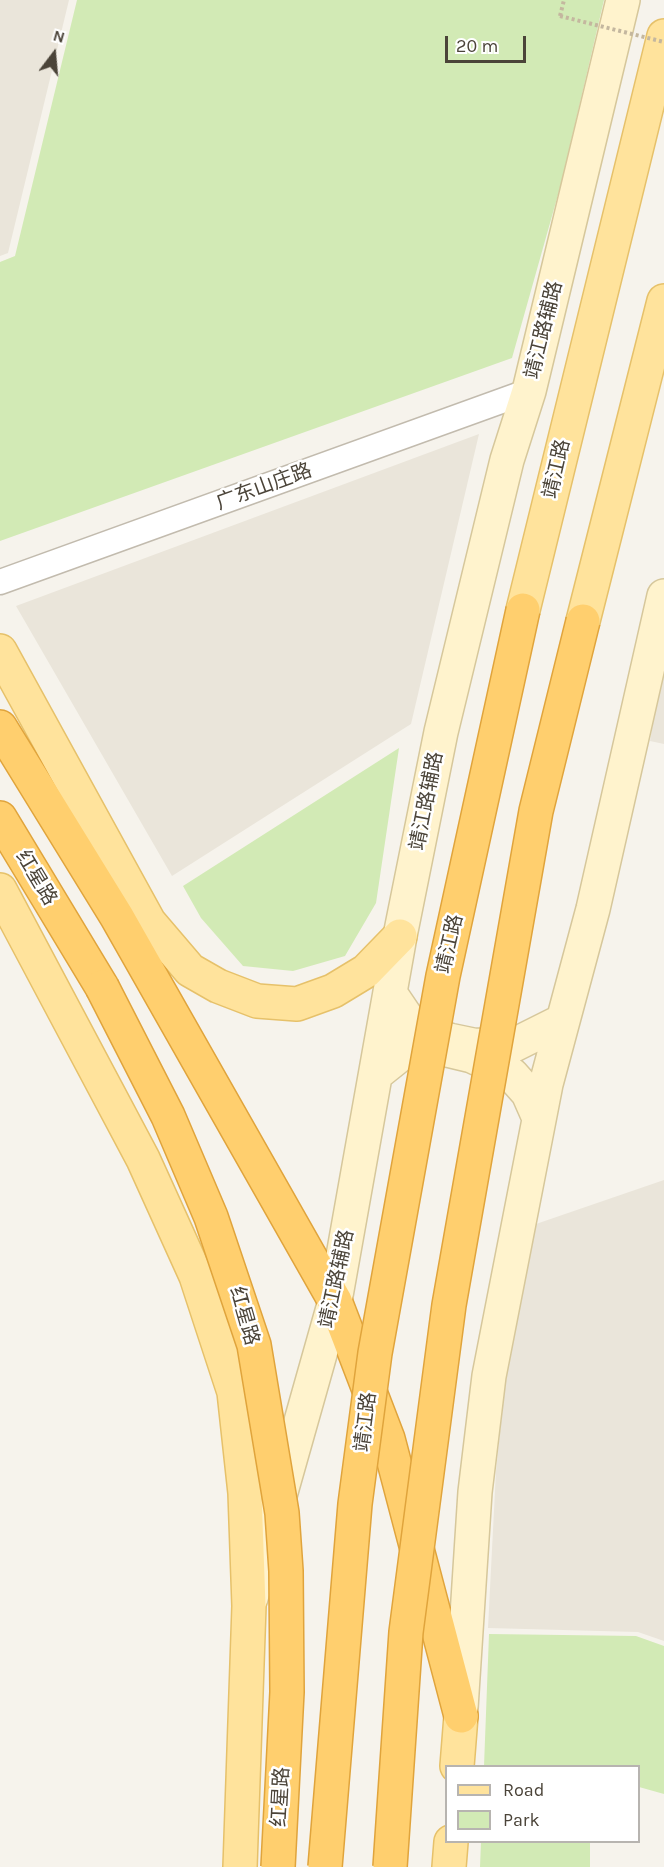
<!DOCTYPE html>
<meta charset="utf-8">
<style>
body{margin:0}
#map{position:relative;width:664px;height:1867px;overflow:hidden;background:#f6f3ec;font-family:Karla,sans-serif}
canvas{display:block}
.legend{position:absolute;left:445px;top:1765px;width:195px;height:78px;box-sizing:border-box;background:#fff;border:2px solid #b7b4b0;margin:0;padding:8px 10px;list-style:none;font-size:18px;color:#4b4439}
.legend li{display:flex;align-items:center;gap:12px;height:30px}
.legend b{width:30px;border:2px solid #b7b4b0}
.north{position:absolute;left:24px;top:24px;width:60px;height:60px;-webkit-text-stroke:4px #fff;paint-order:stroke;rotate:16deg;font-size:16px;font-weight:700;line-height:24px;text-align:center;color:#4b4439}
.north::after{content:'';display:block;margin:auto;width:21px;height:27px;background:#4b4439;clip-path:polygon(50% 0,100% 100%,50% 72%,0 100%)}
.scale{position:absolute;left:445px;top:36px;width:81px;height:27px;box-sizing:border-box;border:3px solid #4b4439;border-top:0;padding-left:8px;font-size:18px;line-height:21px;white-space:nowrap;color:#4b4439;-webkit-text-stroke:4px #fff;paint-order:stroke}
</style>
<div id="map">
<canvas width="664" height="1867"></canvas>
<ul class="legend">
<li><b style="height:8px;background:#ffe39c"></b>Road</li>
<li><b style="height:16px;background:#d2eab5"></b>Park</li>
</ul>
<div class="north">N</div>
<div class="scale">20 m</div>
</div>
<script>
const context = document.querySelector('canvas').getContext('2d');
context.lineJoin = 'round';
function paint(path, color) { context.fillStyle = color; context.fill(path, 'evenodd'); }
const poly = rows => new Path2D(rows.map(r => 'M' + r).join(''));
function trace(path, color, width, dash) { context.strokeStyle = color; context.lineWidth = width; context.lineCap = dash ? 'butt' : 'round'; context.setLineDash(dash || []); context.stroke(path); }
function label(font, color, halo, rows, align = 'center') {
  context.font = font + ' Karla,"Noto Sans SC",sans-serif'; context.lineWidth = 5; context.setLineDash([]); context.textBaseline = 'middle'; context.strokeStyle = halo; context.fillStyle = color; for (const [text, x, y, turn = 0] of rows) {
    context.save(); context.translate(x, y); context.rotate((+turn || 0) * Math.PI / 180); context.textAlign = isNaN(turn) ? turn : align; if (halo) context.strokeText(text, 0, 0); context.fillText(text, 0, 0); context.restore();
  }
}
paint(poly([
 [0,0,69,0,8,253,0,256],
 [479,434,411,724,172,876,16,606],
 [664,655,664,744,650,741],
 [664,1180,664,1641,638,1632,488,1628,496,1471,507,1363,536,1224]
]), '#eae5da');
paint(poly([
 [77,0,604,0,561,184,512,358,0,541,0,262,15,256],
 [399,748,376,903,345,956,293,971,243,966,201,918,183,886],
 [489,1634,636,1636,664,1646,664,1794,639,1787,638,1766,484,1766],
 [481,1842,590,1842,590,1867,480,1867]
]), '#d2eab5');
const street = poly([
 [0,582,529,391]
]);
const secondary = poly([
 [390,993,413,1027,449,1040,473,1045,512,1046,562,1021],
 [376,1074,406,1050,447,1050,472,1056,512,1075,528,1093,539,1118],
 [251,1598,335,1301,400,936,441,732,507,460,529,391,623,0],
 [461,1708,475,1492,489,1376,546,1084,593,909,664,596]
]);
const primary = poly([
 [523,610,664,36],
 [583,621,664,301],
 [0,651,149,922,190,970,218,986,257,1001,297,1004,333,991,366,971,400,936],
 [0,890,143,1159,196,1276,234,1392,245,1493,249,1606,240,1867],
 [457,1766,461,1716],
 [449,1867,451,1842]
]);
const highway = poly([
 [0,727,117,917,335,1301,388,1439,461,1716],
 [0,818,102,987]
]);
trace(street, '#c2bbae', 27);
trace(secondary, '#d6c79b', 36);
trace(primary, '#e6c16a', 36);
trace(highway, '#e0a43c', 36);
trace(poly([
 [560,16,564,0]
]), '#c4b79f', 4, [3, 3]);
trace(street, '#fff', 24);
trace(secondary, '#fff3cd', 33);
trace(primary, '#ffe39c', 33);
trace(highway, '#ffcf6e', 33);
const highwayBridge = poly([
 [102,987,168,1116,211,1217,254,1345,282,1513,286,1571,287,1692,278,1867],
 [325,1867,355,1504,375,1353,443,976,523,610],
 [390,1867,406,1632,449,1305,536,811,583,621]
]);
trace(highwayBridge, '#e0a43c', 36, []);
trace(poly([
 [560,16,664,42]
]), '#c4b79f', 4, [3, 3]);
trace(highwayBridge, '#ffcf6e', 33);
label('20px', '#4b4439', '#fff', [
 ["靖江路辅路",544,330,-76],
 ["靖江路",557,469,-77],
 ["广东山庄路",264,487,-20],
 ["靖江路辅路",427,801,-79],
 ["红星路",36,878,59],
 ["靖江路",450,944,-77],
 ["靖江路辅路",337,1279,-78],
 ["红星路",244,1316,74],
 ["靖江路",366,1422,-83],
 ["红星路",281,1797,-87]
]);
</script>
